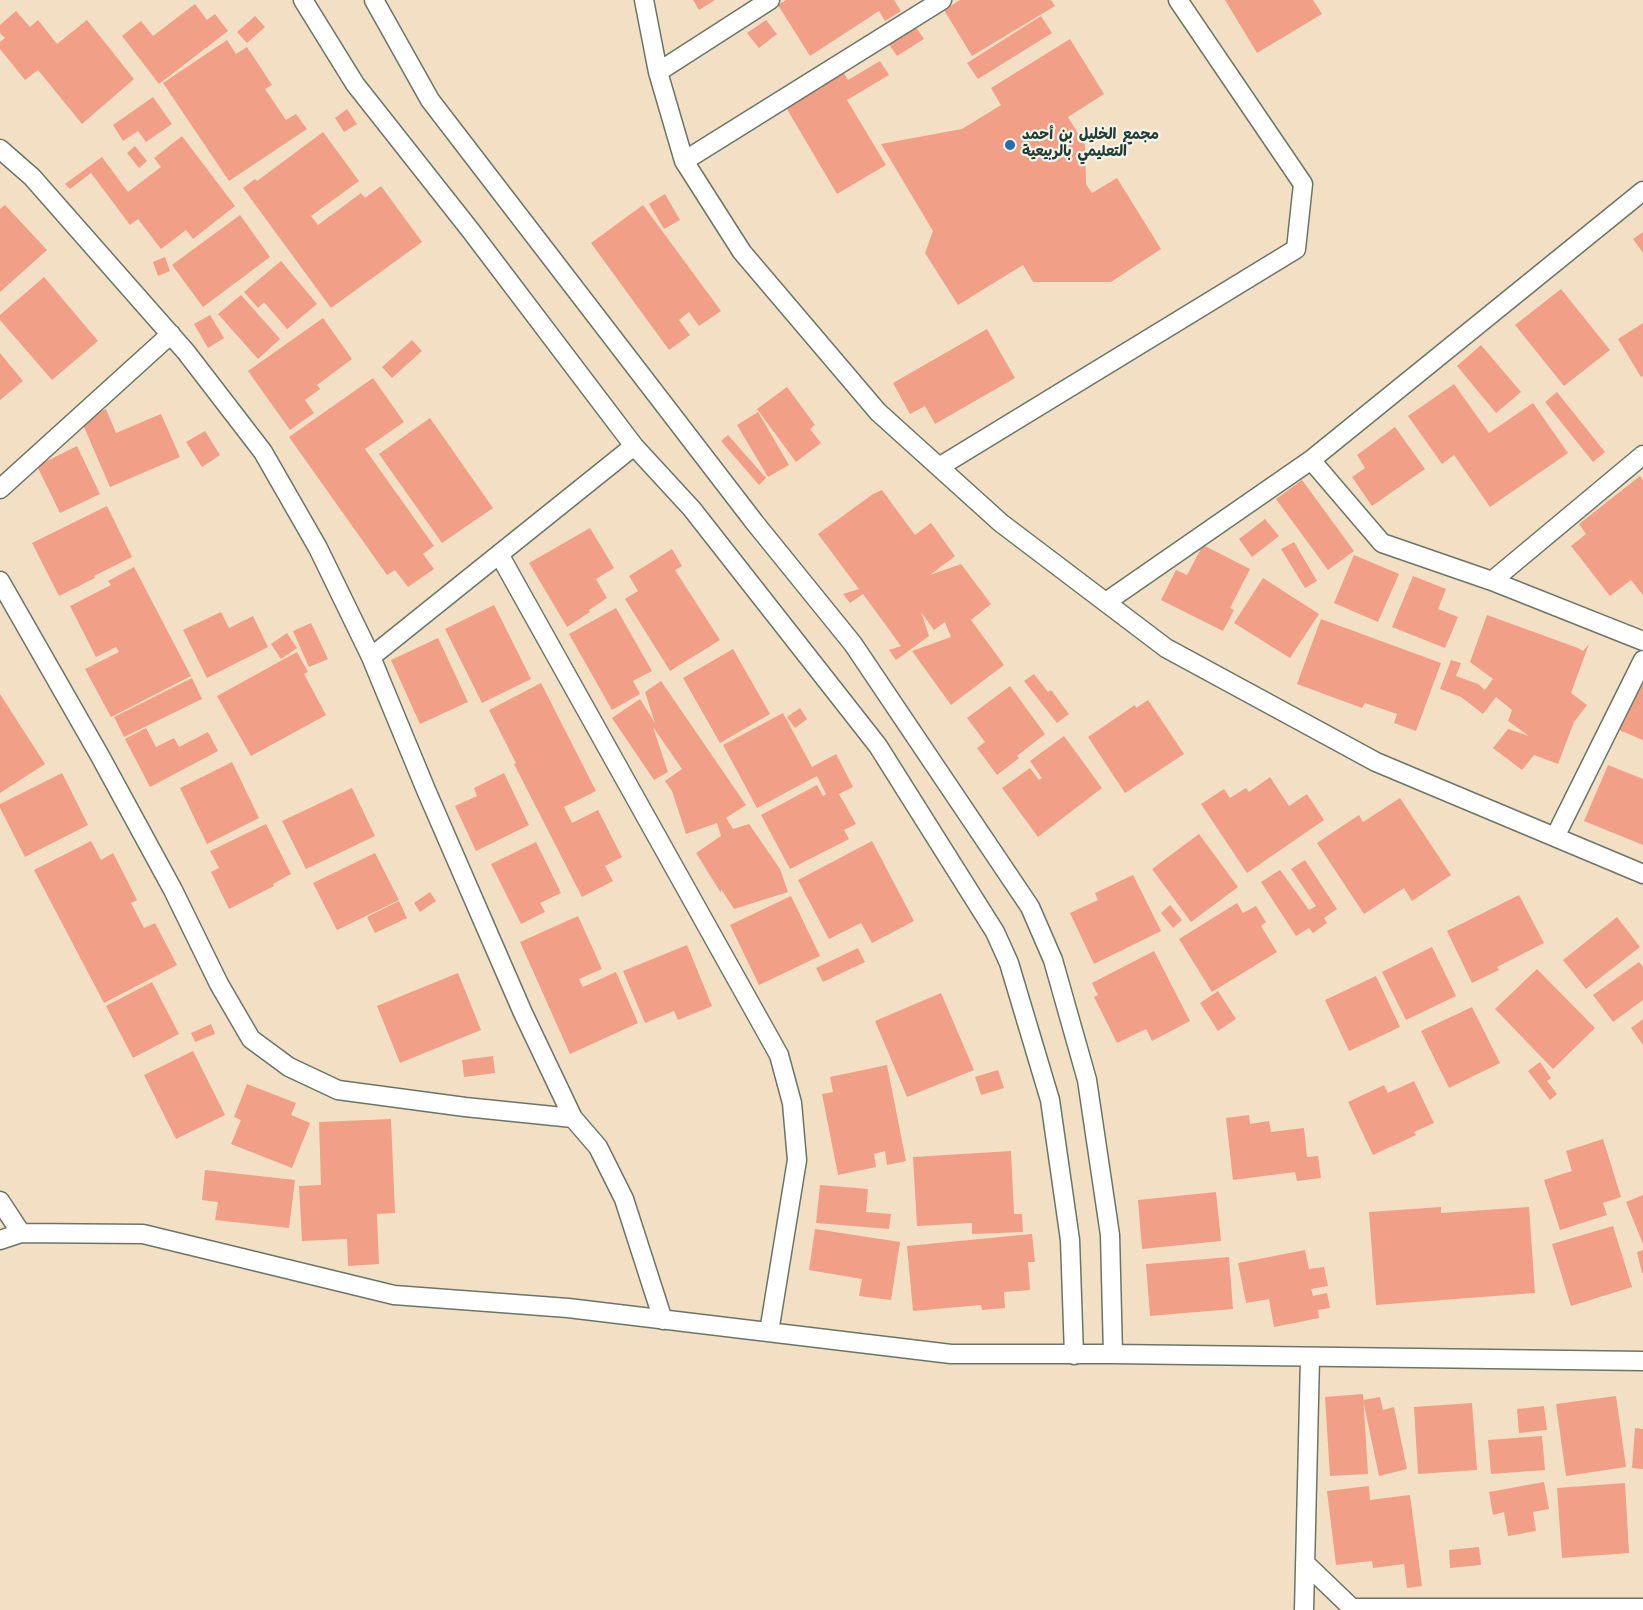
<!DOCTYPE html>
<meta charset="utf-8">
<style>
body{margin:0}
canvas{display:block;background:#f3e0c4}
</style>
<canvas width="1643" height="1610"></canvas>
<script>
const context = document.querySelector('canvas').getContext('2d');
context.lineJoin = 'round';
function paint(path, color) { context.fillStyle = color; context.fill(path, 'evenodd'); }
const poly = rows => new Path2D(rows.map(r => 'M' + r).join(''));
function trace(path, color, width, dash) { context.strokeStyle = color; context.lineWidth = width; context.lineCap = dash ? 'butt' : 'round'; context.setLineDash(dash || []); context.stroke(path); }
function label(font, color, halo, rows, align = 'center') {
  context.font = font + ' Kalam,"Playpen Sans Arabic",sans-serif'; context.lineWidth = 4.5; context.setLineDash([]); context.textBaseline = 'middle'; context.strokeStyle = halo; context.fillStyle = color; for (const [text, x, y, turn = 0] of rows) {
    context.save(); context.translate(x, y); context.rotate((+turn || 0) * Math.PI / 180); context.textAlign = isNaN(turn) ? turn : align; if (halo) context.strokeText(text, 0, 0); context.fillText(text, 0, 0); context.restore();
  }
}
paint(poly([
 [693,0,715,0,699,10],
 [786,0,894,0,901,11,885,21,879,11,810,56,778,5],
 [960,0,1051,0,1055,6,972,56,944,10],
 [1225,0,1313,0,1322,14,1257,53],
 [195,4,207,20,215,14,228,31,159,84,122,36,141,21,153,36],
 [16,11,30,27,38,20,57,44,87,20,134,79,82,124,38,70,25,80,0,49,0,42,5,38,0,33,0,25],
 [255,16,265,27,247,43,237,32],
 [1041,16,1052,33,978,79,967,63],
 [766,20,777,34,759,48,747,33],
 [915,26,924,39,897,56,888,43],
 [1070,39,1104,94,1068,117,1085,145,1086,184,1092,193,1117,178,1161,249,1111,282,1033,282,1023,265,958,305,925,253,933,231,881,144,962,129,1001,105,991,88],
 [227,40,236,54,247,47,272,85,265,89,286,120,296,114,307,129,229,181,163,83],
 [880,61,889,75,847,100,886,165,837,194,784,104,842,70,848,80],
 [153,97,172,124,146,142,138,131,123,141,113,125],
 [347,109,357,124,344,132,335,118],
 [323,132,359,181,311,216,318,225,361,193,365,198,381,186,422,242,331,308,243,188,255,179,257,181],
 [182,136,235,206,193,239,186,230,161,249,138,219,130,225,91,173,70,189,65,184,102,157,128,192,161,167,154,158],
 [135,146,147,161,139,168,127,153],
 [665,194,680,220,664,229,649,204],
 [5,205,47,250,0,292,0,209],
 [643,205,721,311,699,326,689,312,679,320,690,335,669,350,591,243],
 [240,215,270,257,203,307,172,265],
 [1643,232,1643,253,1633,239],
 [165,257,170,271,158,276,153,262],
 [281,261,317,304,287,329,264,302,258,308,244,292],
 [44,277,98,341,52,380,0,320,0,315],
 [1561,289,1610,350,1564,386,1515,325],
 [241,295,280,339,258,359,218,314],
 [210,315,224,338,208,348,194,324],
 [323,318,352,359,317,385,320,389,305,400,314,413,290,430,248,371],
 [1643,323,1643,376,1641,377,1618,339],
 [987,329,1015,378,935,424,925,406,910,414,893,383],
 [412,340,422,351,392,378,382,367],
 [1481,345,1521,392,1496,413,1457,366],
 [0,353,23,381,0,400],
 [373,378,404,422,365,449,434,546,423,554,434,569,408,587,395,570,387,575,289,437],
 [1454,384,1489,433,1533,403,1568,453,1490,507,1454,455,1442,464,1408,416],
 [787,387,815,425,810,429,821,443,796,462,757,409],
 [1557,392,1605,452,1593,462,1545,402],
 [106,409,116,433,161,414,180,457,110,487,81,420],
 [758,412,789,465,768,477,737,425],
 [430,418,493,508,442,543,379,454],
 [1395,427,1425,469,1372,506,1352,477,1365,468,1357,455],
 [205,431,220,455,202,467,186,442],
 [728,435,766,478,759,485,721,441],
 [77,446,100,494,60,513,37,466],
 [1640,476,1643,480,1643,595,1631,580,1610,596,1571,546,1586,534,1579,524],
 [1302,480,1354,551,1328,570,1276,499],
 [882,490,915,535,931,523,955,556,930,575,961,564,991,604,971,620,1004,665,951,705,912,651,951,637,945,622,934,630,921,612,929,636,896,660,889,650,901,646,863,594,850,603,843,594,859,589,818,534,873,494],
 [107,506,132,557,94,576,95,578,59,596,32,543],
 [1265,519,1279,536,1252,557,1239,539],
 [590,528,614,568,596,579,607,598,589,610,590,612,567,627,529,563],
 [1294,542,1317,581,1305,588,1281,549],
 [1203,545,1250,569,1230,608,1234,610,1223,631,1161,600,1176,570,1187,575],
 [672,549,682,566,675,570,720,640,670,671,625,599,638,591,629,576],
 [1354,555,1399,574,1378,622,1334,603],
 [134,567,191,676,111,717,85,669,119,652,116,647,96,657,70,606,111,585,108,581],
 [1413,576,1446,589,1438,609,1458,617,1445,648,1392,627],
 [1263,578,1319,614,1290,658,1234,623],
 [494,605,531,679,482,703,445,629],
 [616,608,652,671,633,681,640,694,612,710,569,634],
 [221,612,229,628,253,616,268,647,207,678,183,630],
 [1487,615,1578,648,1583,651,1589,644,1571,693,1587,705,1574,722,1558,764,1534,755,1522,770,1493,748,1508,729,1529,736,1508,721,1512,710,1496,697,1483,714,1461,697,1440,689,1451,660,1461,663,1456,676,1478,684,1485,690,1493,679,1470,662],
 [1321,619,1441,663,1416,731,1394,723,1397,714,1365,703,1362,708,1297,684],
 [311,623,328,659,309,667,293,631],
 [287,633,297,648,281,659,271,644],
 [438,638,468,702,420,724,391,660],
 [733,649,770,714,720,743,683,678],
 [297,652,308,672,304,674,326,715,251,756,217,696],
 [1034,674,1048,692,1051,690,1069,714,1057,723,1024,681],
 [192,678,202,699,124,737,114,717],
 [1635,678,1643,681,1643,740,1614,728],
 [661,681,746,805,726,818,733,829,749,824,780,869,788,892,734,909,721,889,721,893,696,853,721,836,717,823,686,834,672,791,665,781,682,769,653,727,668,772,654,780,612,718,640,699,655,723,645,692],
 [541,683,596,791,564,807,572,823,598,810,622,857,605,866,613,881,582,897,514,764,516,763,489,710],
 [1010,686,1045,734,1017,756,1019,758,997,775,977,748,985,742,967,718],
 [0,694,45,764,0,793],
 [1148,700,1184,754,1125,793,1088,737,1135,705,1136,708],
 [800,708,807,719,795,728,787,717],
 [783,713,812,767,836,754,853,787,839,794,856,824,844,830,849,839,790,869,761,815,817,785,823,796,826,794,817,776,757,808,723,745],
 [146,728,156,747,174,738,179,747,208,732,218,751,150,787,125,739],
 [1064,736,1102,788,1038,837,1002,788,1030,768,1039,780,1042,778,1030,761],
 [232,762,259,818,207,844,180,788],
 [1608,765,1643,779,1643,845,1584,821],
 [62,773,88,825,25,857,0,808,0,804],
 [504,773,529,825,476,851,455,806,477,796,474,788],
 [1270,777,1289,806,1307,794,1324,820,1247,873,1201,804,1224,789,1230,798,1246,788,1249,792],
 [352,788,375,836,306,869,282,821],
 [1400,798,1451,875,1412,901,1404,888,1364,914,1317,843,1359,815,1363,822],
 [266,824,291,874,273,884,274,886,229,909,211,872,219,868,210,851],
 [1199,834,1238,887,1191,922,1152,869],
 [91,841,101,860,113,853,137,900,131,903,144,928,155,923,177,965,104,1003,34,870],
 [872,841,914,921,872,943,861,923,829,939,798,880],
 [536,842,561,893,540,903,545,912,521,924,491,864],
 [375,853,399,900,337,930,313,883],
 [1305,860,1337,909,1324,918,1327,923,1313,933,1309,928,1296,936,1261,882,1280,870,1309,910,1316,906,1291,869],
 [1133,875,1161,931,1094,964,1070,913,1098,900,1095,893],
 [430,892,436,901,420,912,414,903],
 [1519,895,1544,943,1497,967,1499,970,1472,983,1447,931],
 [791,896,820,956,759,985,730,925],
 [399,901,407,918,375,933,367,917],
 [1237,903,1243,913,1256,906,1266,922,1261,926,1277,952,1212,992,1179,939],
 [1170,905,1182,920,1173,928,1161,913],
 [578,916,602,969,579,979,583,987,616,972,638,1023,570,1054,520,942],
 [1617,917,1640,947,1586,989,1563,960],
 [687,945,712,1006,678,1020,674,1011,645,1023,623,971],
 [1432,947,1456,996,1406,1020,1382,972],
 [858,948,865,962,823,982,816,968],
 [1154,951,1190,1021,1152,1041,1146,1029,1117,1043,1094,997,1098,995,1092,983],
 [1639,962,1643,967,1643,1000,1613,1022,1593,995],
 [1537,969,1595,1028,1553,1069,1495,1009],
 [458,973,481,1030,400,1063,377,1006],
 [1376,976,1400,1027,1349,1051,1325,1000],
 [152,982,179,1034,133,1058,106,1006],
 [1218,991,1236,1019,1218,1031,1200,1003],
 [941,993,974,1070,907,1097,875,1021],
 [1472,1007,1500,1063,1449,1088,1421,1031],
 [1643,1019,1643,1045,1631,1028],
 [211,1024,215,1034,195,1042,191,1033],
 [193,1051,225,1115,176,1139,144,1075],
 [493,1056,495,1073,464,1077,462,1060],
 [1540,1062,1551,1078,1547,1081,1557,1094,1550,1100,1528,1071],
 [887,1065,906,1161,887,1165,885,1151,874,1154,876,1167,838,1175,822,1094,833,1092,830,1077],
 [998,1070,1004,1088,981,1095,975,1077],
 [1414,1081,1434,1123,1414,1132,1416,1135,1373,1155,1348,1102,1384,1085,1388,1093],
 [247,1084,296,1103,291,1115,310,1123,292,1168,231,1144,241,1120,234,1117],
 [1249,1115,1250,1124,1269,1121,1271,1132,1304,1128,1307,1157,1318,1156,1321,1178,1297,1181,1295,1172,1233,1180,1226,1118],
 [391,1119,395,1213,377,1214,379,1264,348,1266,347,1239,302,1241,299,1186,321,1185,319,1122],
 [1603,1139,1621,1197,1603,1203,1607,1215,1560,1230,1544,1180,1572,1171,1566,1151],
 [1011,1151,1014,1214,1022,1214,1023,1232,972,1234,972,1223,917,1226,913,1157],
 [205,1170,295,1180,289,1228,215,1220,218,1202,202,1200],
 [820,1185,868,1189,866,1212,891,1214,889,1229,816,1223],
 [1216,1192,1221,1241,1142,1249,1138,1200],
 [1643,1195,1643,1244,1626,1202],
 [1441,1207,1441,1213,1529,1207,1535,1293,1376,1305,1369,1212],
 [1613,1226,1632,1287,1571,1306,1552,1244],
 [815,1229,900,1242,891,1300,859,1296,862,1279,809,1270],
 [1032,1234,1035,1262,1028,1262,1030,1290,1004,1292,1005,1308,982,1310,981,1305,913,1311,907,1246],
 [1305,1250,1309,1269,1324,1267,1328,1286,1311,1289,1313,1296,1327,1293,1330,1308,1318,1310,1319,1318,1274,1327,1269,1299,1246,1303,1238,1263],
 [1643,1250,1643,1273,1642,1273,1637,1252],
 [1229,1257,1233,1309,1150,1316,1146,1264],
 [1363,1394,1368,1474,1330,1476,1325,1397],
 [1616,1396,1626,1467,1566,1476,1556,1404],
 [1380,1397,1383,1410,1394,1407,1407,1469,1379,1476,1363,1400],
 [1472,1403,1477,1470,1418,1474,1414,1407],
 [1544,1406,1547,1430,1519,1433,1517,1409],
 [1635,1428,1643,1429,1643,1469,1632,1468],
 [1542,1436,1545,1470,1491,1474,1488,1440],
 [1544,1482,1549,1509,1533,1512,1536,1531,1508,1536,1504,1512,1493,1515,1489,1492],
 [1625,1483,1629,1553,1562,1558,1557,1488],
 [1369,1486,1370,1500,1410,1495,1422,1586,1407,1588,1404,1564,1373,1568,1372,1561,1336,1565,1327,1491],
 [1479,1547,1481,1565,1450,1568,1449,1550]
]), '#f19f86');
const minor = poly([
 [303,0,355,84,471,231,634,446,692,509,878,746,995,932,1009,963,1050,1100,1070,1240,1074,1355],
 [374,0,430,100,755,523,853,644,1030,907,1053,960,1087,1080,1110,1235,1113,1354],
 [644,0,658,72,684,161,742,252,878,412,1001,523,1166,648,1376,762,1643,874],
 [658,72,770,0],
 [0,149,32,177,186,352,263,452,318,548,371,657,426,790,523,1013,573,1118,598,1147,624,1199,663,1320],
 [684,161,942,0],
 [1311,460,1382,543,1492,581,1643,641],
 [939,467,1296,249,1303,184,1178,0],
 [0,489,171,334],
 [499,554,779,1055,792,1103,797,1160,769,1332],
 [0,581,100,756,173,890,219,984,251,1039,289,1067,338,1090,465,1107,573,1118],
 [1492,581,1643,455],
 [1106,602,1311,460,1643,191],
 [371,657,634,446],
 [1555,837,1643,660],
 [0,1201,21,1233],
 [0,1240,21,1233,143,1234,394,1295,568,1308,951,1354,1113,1354,1643,1361],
 [1305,1563,1352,1608,1643,1608],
 [1304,1610,1310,1358]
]);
trace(minor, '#697666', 21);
trace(minor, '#fff', 18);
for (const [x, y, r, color] of [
 [1010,145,6,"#1f6fb2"]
]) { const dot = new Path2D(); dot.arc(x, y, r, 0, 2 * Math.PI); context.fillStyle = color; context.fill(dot); trace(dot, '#f7f3e8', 2); }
label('bold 15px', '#1f3d34', '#f7f3e8', [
 ["مجمع الخليل بن أحمد",1022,136],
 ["التعليمي بالربيعية",1022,153]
], 'left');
</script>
